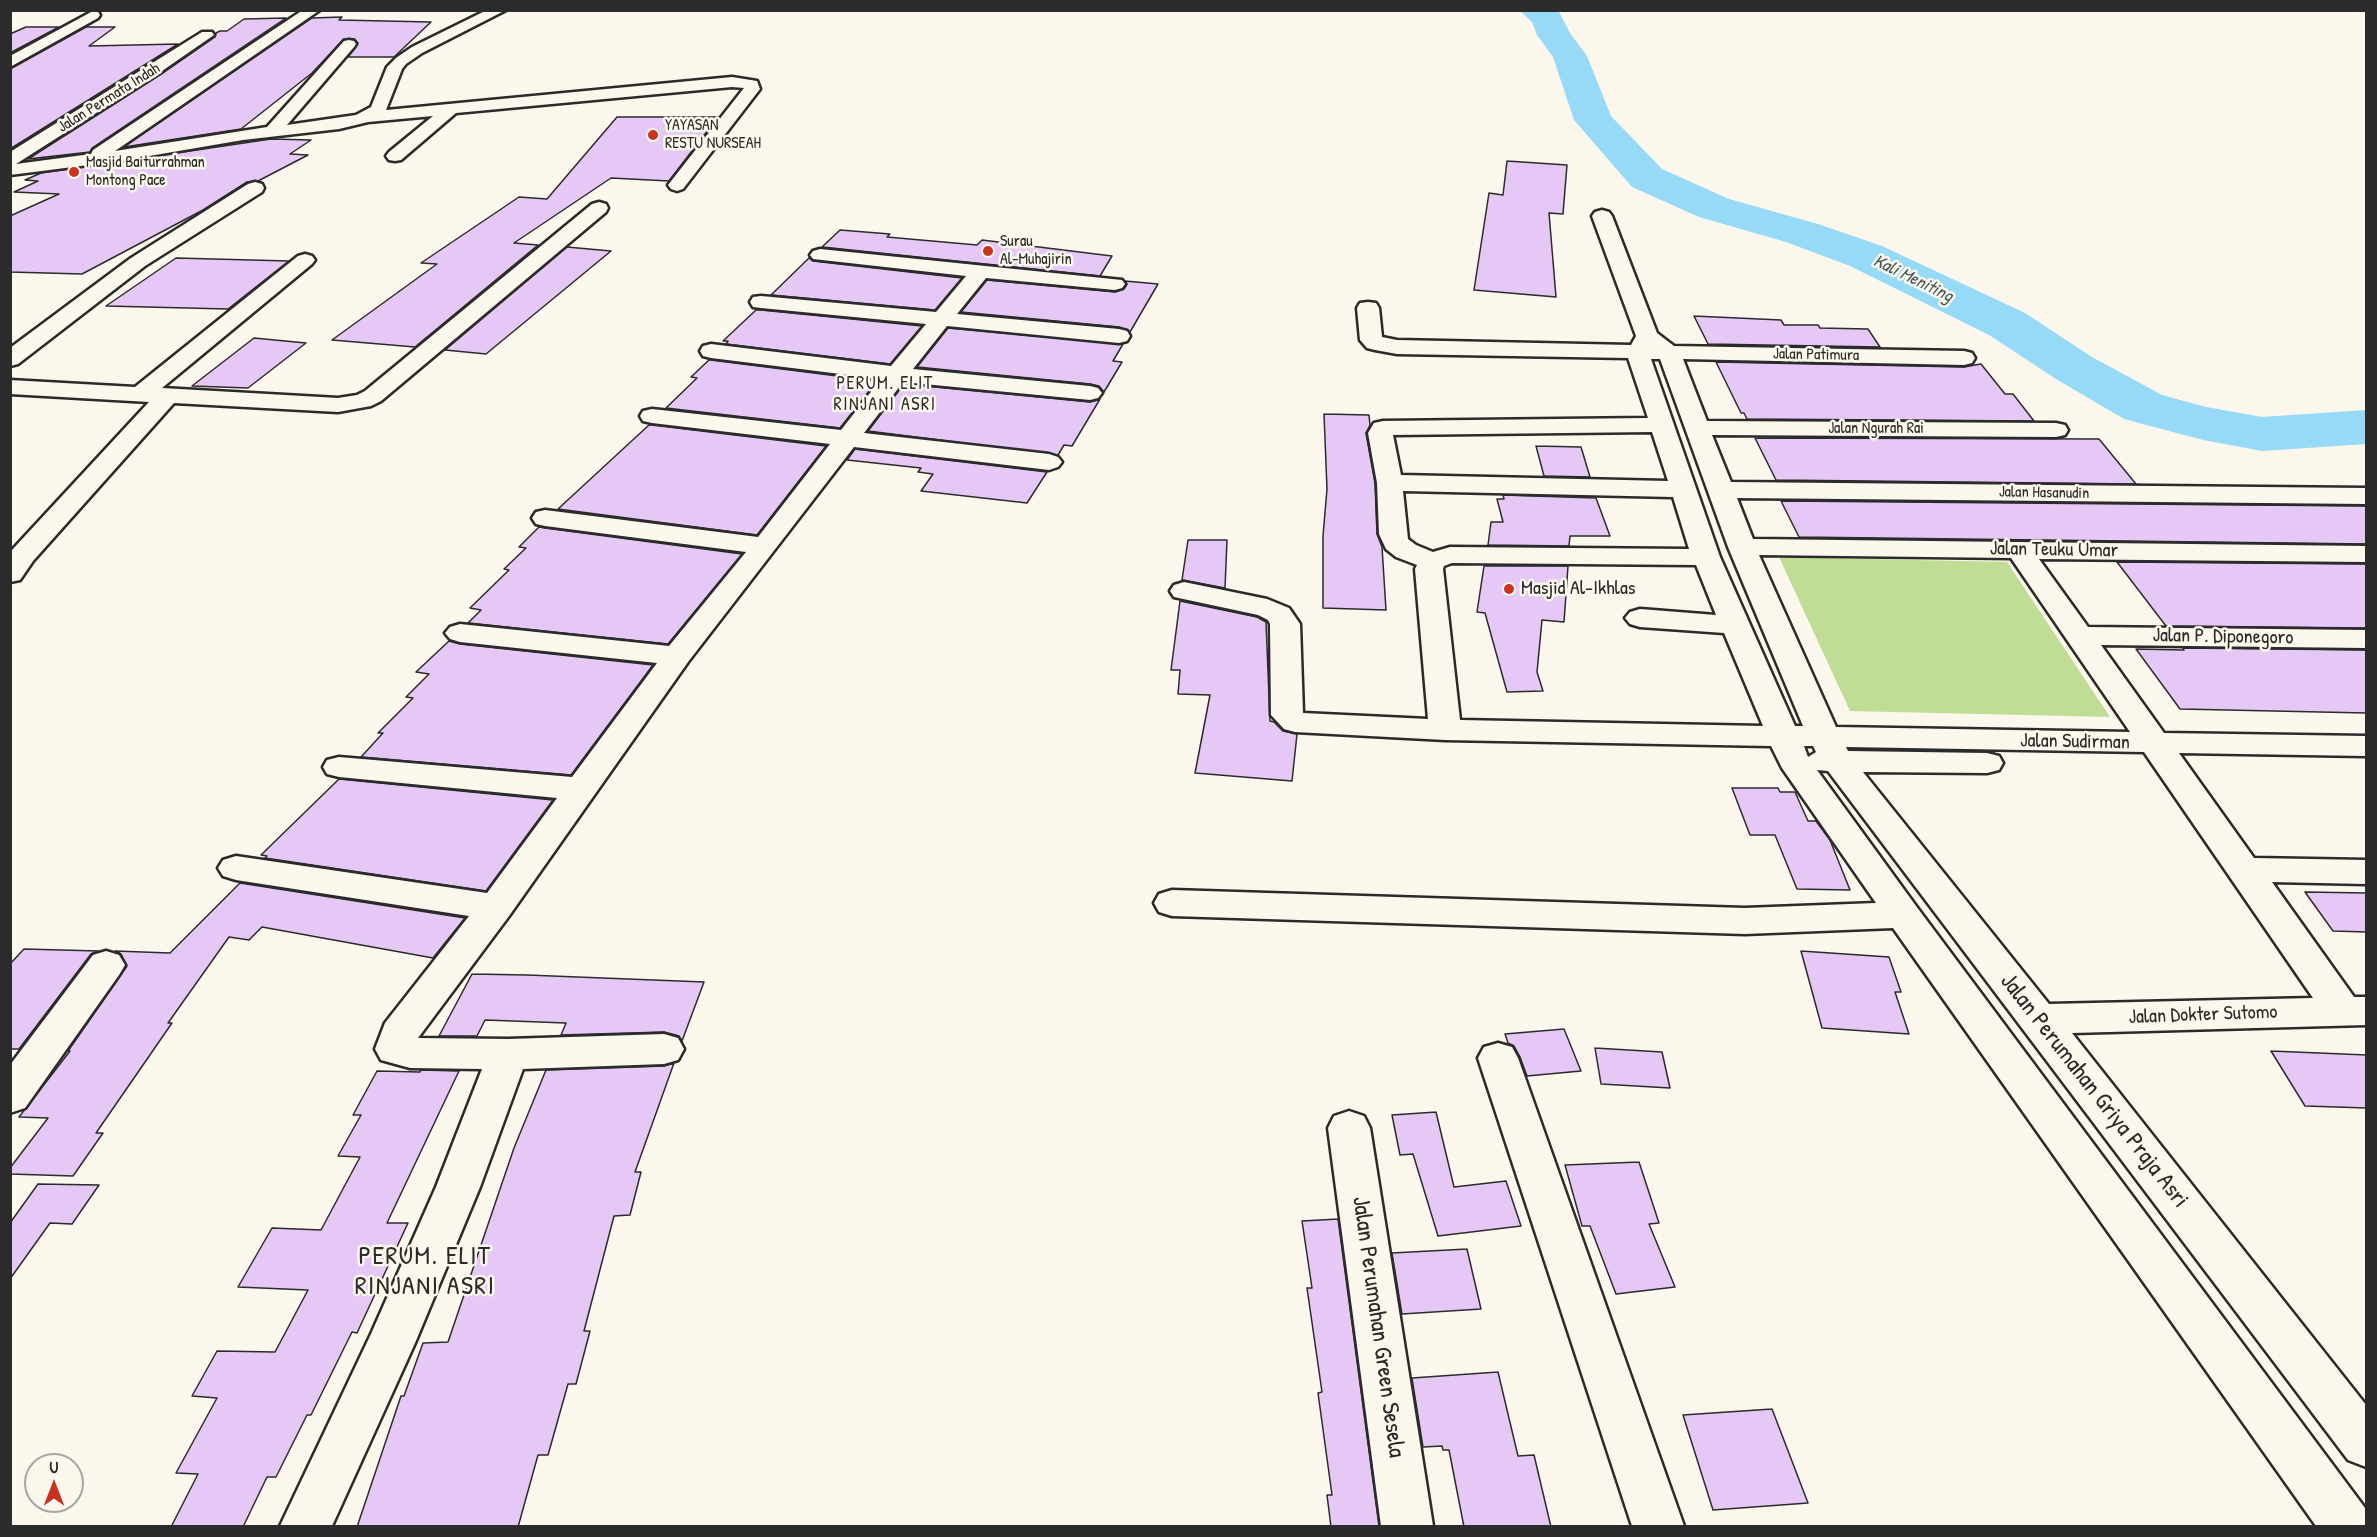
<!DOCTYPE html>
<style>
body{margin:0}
#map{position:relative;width:2377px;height:1537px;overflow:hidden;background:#fbf7ec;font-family:"Patrick Hand",sans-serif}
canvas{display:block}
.frame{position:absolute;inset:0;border:12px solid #2b2b2b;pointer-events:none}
.north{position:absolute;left:24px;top:1453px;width:60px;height:60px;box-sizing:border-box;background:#fbf7ec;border:2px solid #a8a59f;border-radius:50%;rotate:0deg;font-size:16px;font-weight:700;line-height:24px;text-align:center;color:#2b2b2b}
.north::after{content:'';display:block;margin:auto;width:21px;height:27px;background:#c8321e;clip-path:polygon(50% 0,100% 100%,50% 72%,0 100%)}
</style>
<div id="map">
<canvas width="2377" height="1537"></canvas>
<div class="frame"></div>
<div class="north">U</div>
</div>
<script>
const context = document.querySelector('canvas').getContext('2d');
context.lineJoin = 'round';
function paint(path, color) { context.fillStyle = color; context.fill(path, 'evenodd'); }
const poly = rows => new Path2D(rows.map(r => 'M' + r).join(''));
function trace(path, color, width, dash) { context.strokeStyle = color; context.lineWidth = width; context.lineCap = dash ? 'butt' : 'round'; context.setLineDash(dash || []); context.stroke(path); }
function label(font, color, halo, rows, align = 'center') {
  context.font = font + ' "Patrick Hand",sans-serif'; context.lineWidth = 5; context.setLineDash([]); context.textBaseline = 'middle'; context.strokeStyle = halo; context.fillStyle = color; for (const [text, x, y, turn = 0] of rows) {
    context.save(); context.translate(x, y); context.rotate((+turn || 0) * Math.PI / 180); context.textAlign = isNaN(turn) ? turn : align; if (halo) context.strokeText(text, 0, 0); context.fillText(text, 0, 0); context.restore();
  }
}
paint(poly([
 [1779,557,2007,562,2110,717,1850,711]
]), '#bfdd95');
paint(poly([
 [1519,10,1558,10,1570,33,1587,56,1611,116,1662,169,1729,199,1818,224,1882,246,2025,313,2092,357,2162,395,2206,407,2262,417,2366,410,2366,444,2262,451,2203,440,2124,419,2056,379,1989,335,1850,266,1786,242,1699,217,1632,187,1574,120,1553,57,1537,35,1532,22,1519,10]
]), '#96daf8');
const building = poly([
 [342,17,339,20,431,22,394,57,348,57,358,43,354,39,344,39,312,73,241,129,124,147,312,18,342,17],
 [286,18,92,148,90,152,28,159,163,73,215,37,216,33,220,31,227,31,244,19,286,18],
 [26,27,59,27,10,53,10,34,26,27],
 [86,27,115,27,89,46,178,44,10,149,10,69,86,27],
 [617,117,718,117,669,181,611,178,514,243,538,245,415,347,332,340,437,264,421,263,519,197,547,199,617,117],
 [271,139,311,140,290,154,308,155,258,181,247,182,203,210,82,274,10,272,10,216,59,194,14,192,38,181,25,180,41,173,271,139],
 [1507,161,1567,165,1563,214,1549,213,1556,297,1474,290,1489,193,1503,195,1507,161],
 [840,230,890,234,887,237,977,245,982,240,1112,256,1100,276,822,247,840,230],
 [567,247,611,251,486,354,445,350,567,247],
 [176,258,289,261,228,309,106,306,176,258],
 [809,258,813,261,962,278,935,310,771,295,809,258],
 [987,280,1115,292,1124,289,1127,284,1125,281,1158,284,1130,332,1119,327,961,312,987,280],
 [756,310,761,310,922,326,890,364,726,344,728,341,723,341,756,310],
 [1694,316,1781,320,1784,325,1818,325,1820,328,1868,329,1880,347,1708,344,1694,316],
 [948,328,1123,344,1113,361,1122,362,1104,392,1099,386,1090,384,917,367,948,328],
 [254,338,306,343,248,388,192,386,254,338],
 [709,360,711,360,877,381,840,428,666,408,697,378,691,377,709,360],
 [1716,362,1964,367,1981,364,2005,394,2013,394,2034,421,1747,419,1744,413,1741,413,1716,362],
 [904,384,1090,402,1100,399,1072,446,1064,445,1058,455,868,431,904,384],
 [1324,414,1369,415,1370,425,1366,433,1375,483,1377,534,1382,547,1386,610,1323,608,1323,536,1327,489,1324,414],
 [649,425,652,425,826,446,757,535,558,509,649,425],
 [1755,438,2099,439,2136,484,1776,480,1755,438],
 [1536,446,1581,447,1590,477,1544,476,1536,446],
 [855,449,1047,472,1027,503,921,491,933,474,918,472,921,468,847,460,855,449],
 [1503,495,1596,498,1610,536,1570,536,1569,546,1488,545,1491,522,1503,522,1497,499,1504,499,1503,495],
 [1781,501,2367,506,2367,544,1799,537,1781,501],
 [539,527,545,528,742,554,668,644,468,623,481,610,470,608,509,570,504,569,526,548,519,547,539,527],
 [1188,540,1227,540,1225,588,1182,580,1188,540],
 [2117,562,2367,564,2367,628,2166,626,2117,562],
 [1484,566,1568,566,1564,622,1542,620,1537,672,1543,691,1507,692,1485,613,1477,612,1484,566],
 [1180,601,1257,617,1266,622,1270,721,1274,722,1283,731,1297,734,1292,781,1195,773,1210,695,1178,694,1180,670,1171,670,1180,601],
 [449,641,460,644,653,665,571,775,361,757,383,733,378,733,413,698,406,697,429,674,416,672,449,641],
 [2183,648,2367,650,2367,713,2180,709,2136,649,2184,650,2183,648],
 [339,779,553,800,486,891,265,858,267,856,261,855,339,779],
 [1732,788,1778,788,1780,792,1795,792,1808,821,1816,821,1830,840,1850,890,1797,889,1775,835,1750,835,1732,788],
 [240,883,465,918,433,958,262,927,249,940,229,937,168,1023,172,1023,96,1133,103,1133,73,1176,10,1174,10,1168,48,1118,19,1117,70,1051,68,1051,127,966,121,954,115,951,170,953,240,883],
 [2305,892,2367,893,2367,932,2333,931,2305,892],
 [24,949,99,951,91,954,19,1049,10,1049,10,964,24,949],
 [1801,951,1889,957,1901,992,1895,992,1909,1034,1822,1028,1801,951],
 [472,974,527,975,704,982,682,1041,679,1036,664,1032,561,1035,566,1023,485,1020,477,1036,439,1036,472,974],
 [1564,1029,1581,1071,1527,1076,1520,1057,1514,1046,1508,1043,1505,1034,1564,1029],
 [1595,1048,1662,1052,1670,1088,1601,1084,1595,1048],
 [2271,1051,2367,1055,2367,1108,2305,1106,2271,1051],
 [674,1063,635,1172,641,1172,630,1215,614,1216,584,1331,590,1331,576,1384,568,1384,548,1455,538,1455,518,1527,357,1527,401,1396,404,1396,423,1343,448,1342,514,1148,546,1070,664,1066,674,1063],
 [421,1070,459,1071,387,1223,408,1223,357,1333,352,1332,311,1415,307,1415,276,1477,267,1477,243,1527,171,1527,198,1474,176,1473,217,1398,192,1396,217,1351,275,1352,308,1290,238,1287,272,1228,321,1230,360,1157,338,1156,361,1115,353,1115,377,1071,420,1072,421,1070],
 [1436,1112,1454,1187,1506,1181,1521,1226,1438,1236,1413,1154,1400,1155,1392,1115,1436,1112],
 [1639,1162,1659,1223,1649,1224,1675,1287,1616,1294,1590,1226,1582,1226,1565,1165,1639,1162],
 [38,1184,99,1185,72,1224,50,1223,10,1279,10,1223,38,1184],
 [1338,1219,1379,1526,1379,1527,1331,1527,1327,1495,1332,1495,1318,1393,1322,1392,1307,1288,1312,1288,1302,1221,1338,1219],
 [1467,1249,1481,1309,1402,1314,1392,1253,1467,1249],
 [1498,1372,1518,1456,1534,1455,1551,1527,1464,1527,1449,1450,1443,1450,1442,1446,1423,1447,1412,1378,1498,1372],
 [1772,1409,1808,1503,1713,1510,1683,1415,1772,1409]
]);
paint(building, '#e5c8f6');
trace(building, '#2b2b2b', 1.5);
const minor = poly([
 [303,10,320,10,115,151,267,127,344,41,349,40,354,41,356,44,354,47,287,125,356,115,371,107,387,67,396,58,412,47,487,10,506,10,422,53,406,64,402,69,386,110,732,77,757,81,760,89,683,189,677,191,671,189,668,185,744,88,732,87,456,113,401,160,395,161,389,160,386,156,389,152,433,116,368,122,339,129,243,140,120,161,10,175,10,152,202,32,212,32,214,35,162,71,16,164,91,154,93,150,303,10],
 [93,11,98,12,100,15,98,18,10,67,10,56,93,11],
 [255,182,262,184,264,188,262,192,145,266,18,364,10,366,10,348,131,258,248,184,255,182],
 [599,202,606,204,608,208,606,212,381,401,371,406,338,412,174,403,33,561,20,580,10,582,12,550,149,402,10,394,10,380,135,387,298,256,305,254,312,256,315,260,312,264,162,388,338,398,357,395,365,391,592,204,599,202],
 [1602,210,1609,212,1612,216,1657,333,1674,346,1964,351,1972,353,1975,358,1972,363,1964,365,1683,359,1707,421,2056,423,2065,425,2068,430,2065,435,2056,437,1712,435,1731,482,2366,488,2366,504,1737,498,1753,539,2366,546,2366,562,2039,559,2088,627,2366,630,2366,648,2101,645,2164,733,2366,736,2366,756,2179,753,2254,858,2366,860,2366,884,2272,882,2354,997,2366,997,2366,1025,2072,1033,2366,1405,2366,1467,2348,1460,1828,771,1817,770,1916,906,2365,1508,2366,1526,2316,1526,1893,928,1745,934,1172,916,1159,912,1154,903,1159,894,1172,890,1745,908,1876,903,1782,768,1771,746,1445,740,1295,732,1284,729,1271,715,1270,624,1268,620,1258,615,1174,597,1170,591,1174,585,1184,582,1267,599,1289,608,1300,624,1303,713,1428,719,1415,569,1417,565,1396,557,1386,549,1379,534,1377,483,1368,433,1374,423,1383,421,1648,418,1628,358,1397,354,1375,350,1367,348,1360,340,1357,308,1360,303,1368,302,1376,303,1379,308,1382,337,1397,340,1631,345,1636,336,1592,216,1595,212,1602,210],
 [1651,359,1660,359,1728,547,1803,726,1795,726,1720,557,1651,359],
 [1652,432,1668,481,1401,475,1393,435,1652,432],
 [1403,491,1673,497,1689,549,1450,547,1433,552,1416,545,1408,539,1403,491],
 [1759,555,2011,558,2130,732,1836,727,1759,555],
 [1452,563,1696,565,1716,615,1640,609,1630,612,1625,618,1630,624,1640,627,1724,633,1763,726,1460,720,1443,569,1444,566,1452,563],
 [1804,746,1813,746,1816,752,1808,757,1804,746],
 [1846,747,2144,752,2313,998,2049,1004,1863,772,1987,773,1999,770,2003,763,1999,756,1987,753,1848,751,1846,747],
 [820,249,1122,280,1125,284,1122,288,1115,290,986,278,957,314,1119,329,1127,331,1130,336,1127,341,1119,343,947,326,913,369,1090,386,1098,388,1102,393,1098,398,1090,400,903,382,864,433,1049,454,1058,457,1062,462,1058,467,1049,470,854,447,688,662,509,916,418,1038,508,1039,664,1034,678,1038,684,1049,678,1060,664,1064,523,1069,480,1187,415,1343,332,1526,280,1526,371,1334,436,1187,482,1069,410,1068,381,1060,375,1049,385,1023,469,916,236,880,223,876,218,868,223,860,236,856,487,893,557,798,339,777,327,774,323,767,327,760,339,757,572,777,657,663,460,642,450,639,445,633,450,627,460,624,669,646,746,552,545,526,536,524,532,518,536,512,545,510,758,537,830,444,652,423,643,421,640,416,643,411,652,409,841,430,881,379,711,358,703,356,700,351,703,346,711,344,891,366,926,324,761,308,753,307,750,302,753,297,761,296,936,312,966,276,813,259,810,255,813,251,820,249],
 [106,951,119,955,125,965,119,975,25,1108,10,1113,10,1065,93,955,106,951],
 [1498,1043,1512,1047,1518,1058,1684,1526,1632,1526,1478,1058,1484,1047,1498,1043],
 [1349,1111,1364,1116,1370,1128,1433,1526,1381,1526,1328,1128,1334,1116,1349,1111]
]);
trace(minor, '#2b2b2b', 5);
paint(minor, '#fbf7ec');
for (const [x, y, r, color] of [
 [653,135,6,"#c8321e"],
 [74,172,6,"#c8321e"],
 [988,251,6,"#c8321e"],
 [1509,589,6,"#c8321e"]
]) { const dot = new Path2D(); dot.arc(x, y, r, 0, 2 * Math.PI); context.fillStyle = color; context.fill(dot); trace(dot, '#fbf7ec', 2); }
label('16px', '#2b2b2b', '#fbf7ec', [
 ["Jalan Permata Indah",109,98,-32],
 ["Jalan Patimura",1816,355,1],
 ["Jalan Ngurah Rai",1876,429],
 ["Jalan Hasanudin",2044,493,1]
]);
label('16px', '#2b2b2b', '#fbf7ec', [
 ["YAYASAN",665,126],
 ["RESTU NURSEAH",665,144],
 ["Masjid Baiturrahman",86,163],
 ["Montong Pace",86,181],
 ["Surau",1000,242],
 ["Al-Muhajirin",1000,260]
], 'left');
label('italic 18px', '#46575e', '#fbf7ec', [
 ["Kali Meniting",1913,279,26]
]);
context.letterSpacing = '1.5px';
label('18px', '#2b2b2b', '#fbf7ec', [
 ["PERUM. ELIT",885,384],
 ["RINJANI ASRI",885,405]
]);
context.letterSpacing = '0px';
label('20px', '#2b2b2b', '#fbf7ec', [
 ["Jalan Teuku Umar",2054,550,1],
 ["Jalan P. Diponegoro",2223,637,1],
 ["Jalan Sudirman",2075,742,1],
 ["Jalan Dokter Sutomo",2203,1015,-2]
]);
label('20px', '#2b2b2b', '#fbf7ec', [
 ["Masjid Al-Ikhlas",1521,589]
], 'left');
label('24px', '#2b2b2b', '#fbf7ec', [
 ["Jalan Perumahan Griya Praja Asri",2094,1091,52],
 ["Jalan Perumahan Green Sesela",1378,1327,82]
]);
context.letterSpacing = '1.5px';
label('26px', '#2b2b2b', '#fbf7ec', [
 ["PERUM. ELIT",425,1257],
 ["RINJANI ASRI",425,1287]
]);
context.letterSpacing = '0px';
</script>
